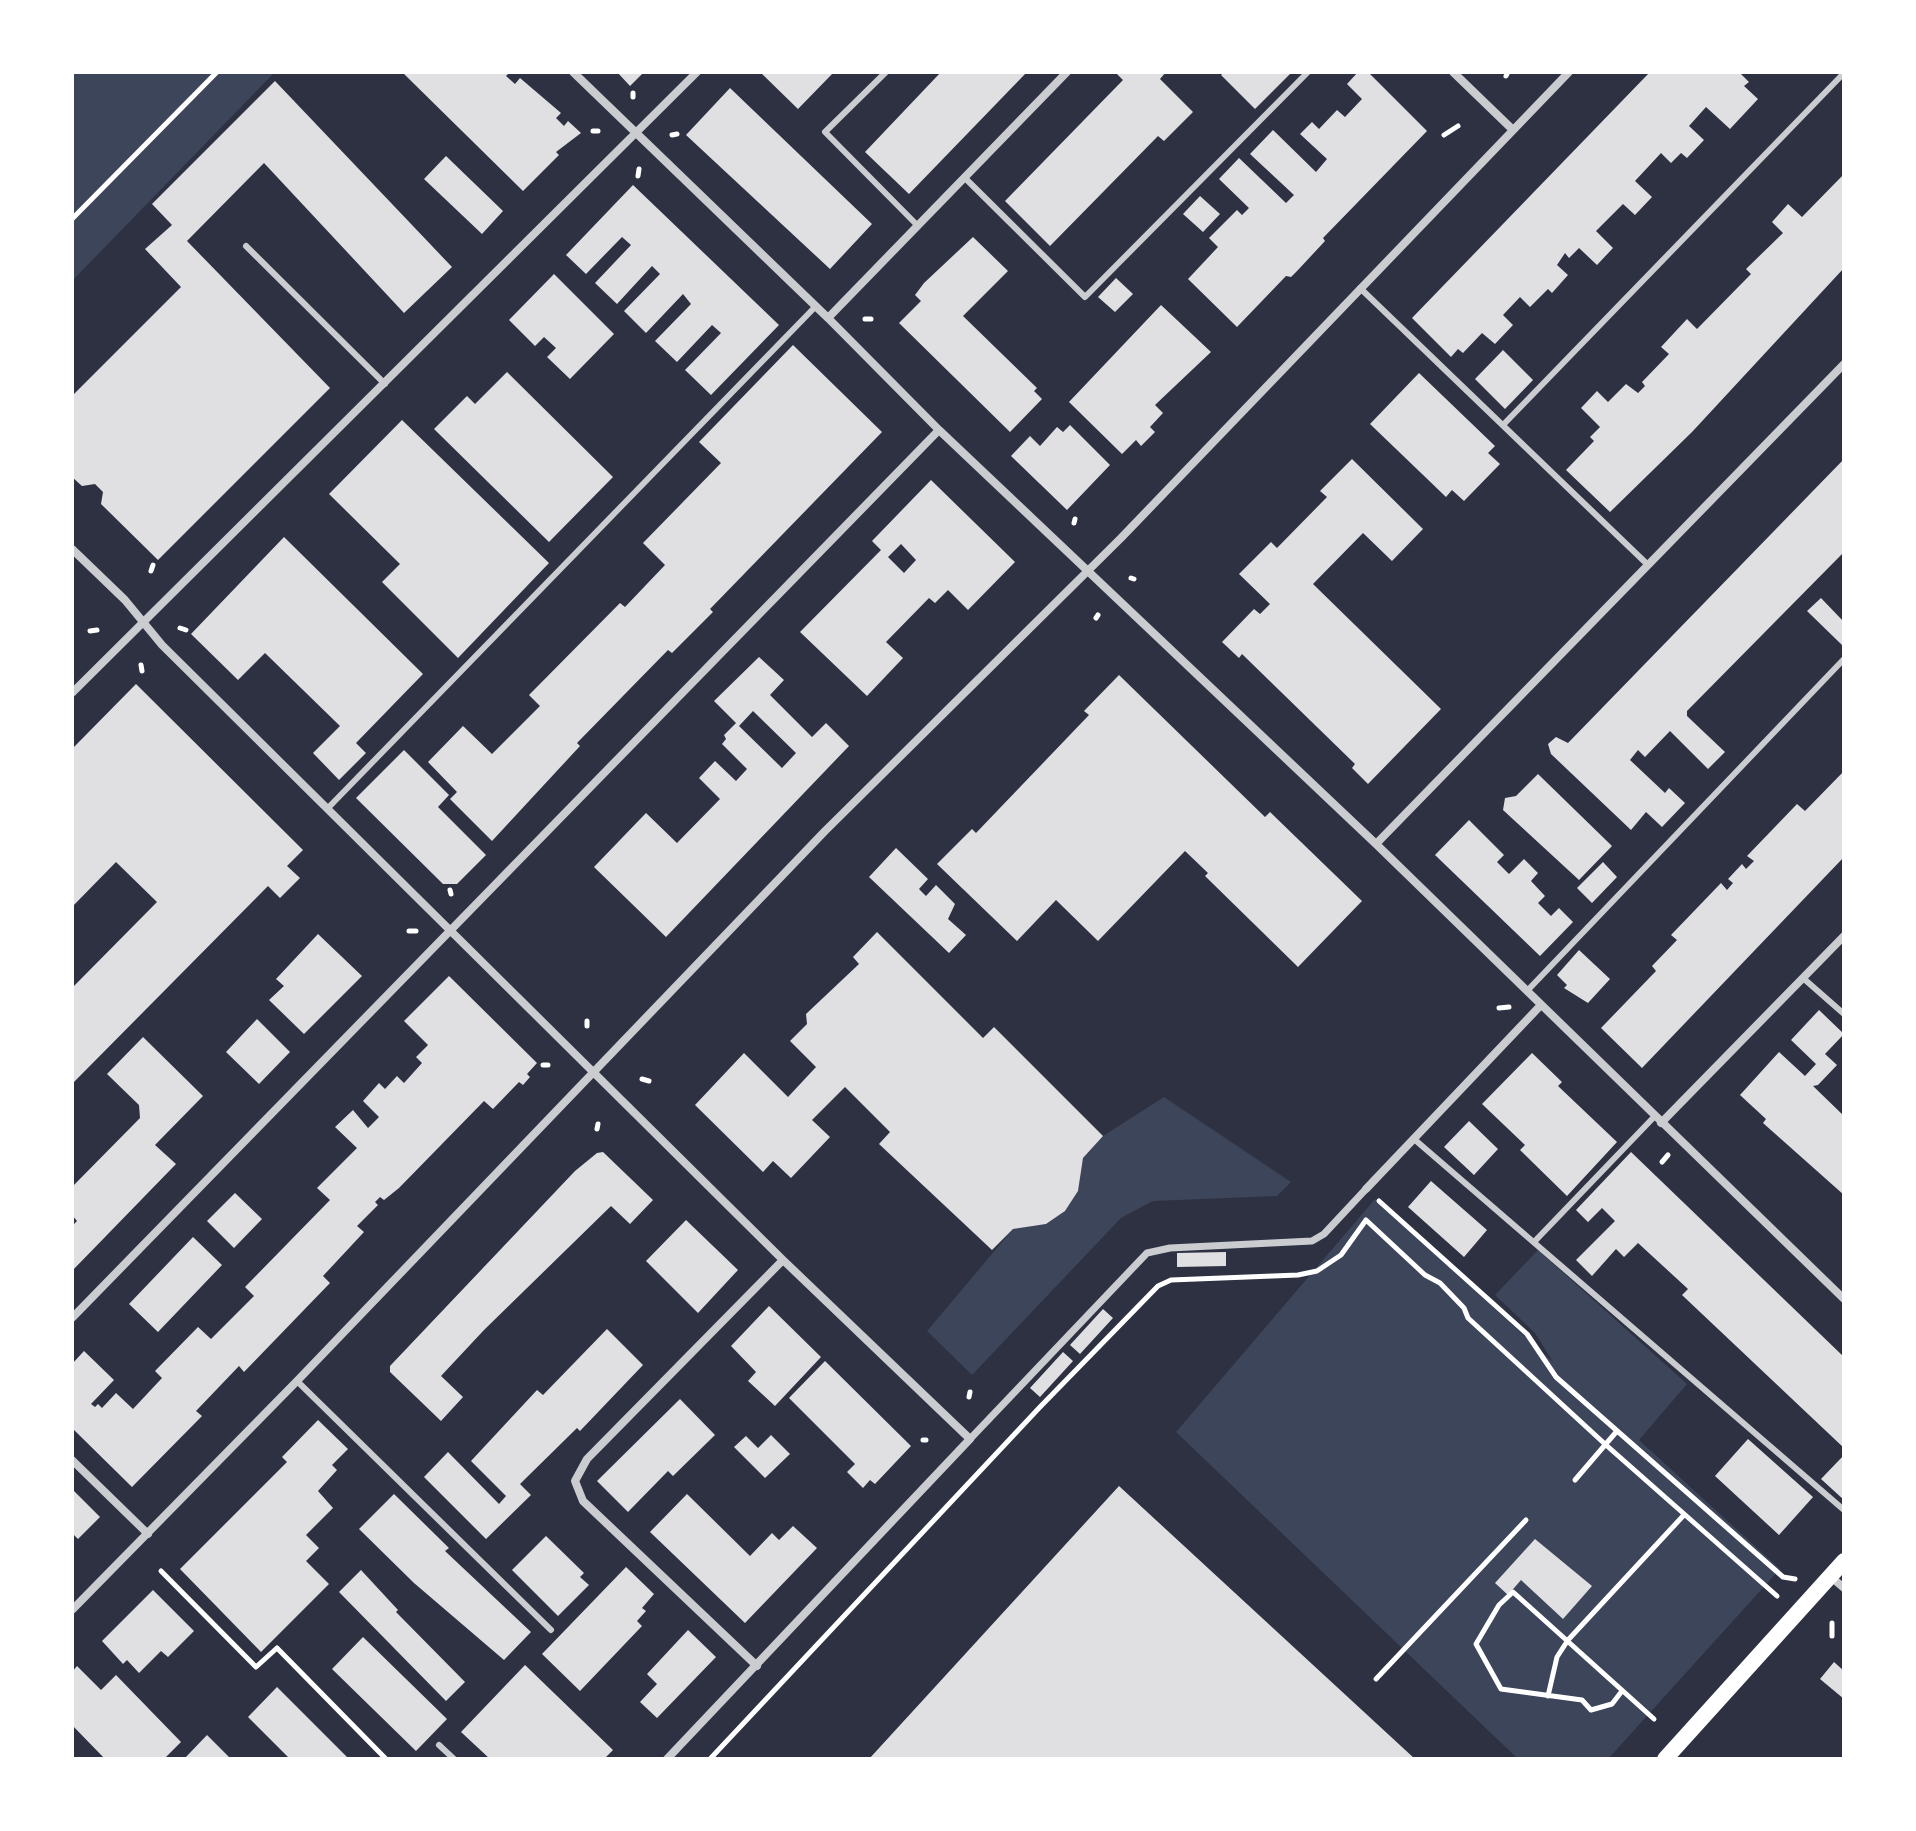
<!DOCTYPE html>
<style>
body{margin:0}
#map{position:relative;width:1916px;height:1831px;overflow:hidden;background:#2d3142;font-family:"Nunito Sans",sans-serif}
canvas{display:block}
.frame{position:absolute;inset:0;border:74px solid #fff;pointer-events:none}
</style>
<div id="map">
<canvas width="1916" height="1831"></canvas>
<div class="frame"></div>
</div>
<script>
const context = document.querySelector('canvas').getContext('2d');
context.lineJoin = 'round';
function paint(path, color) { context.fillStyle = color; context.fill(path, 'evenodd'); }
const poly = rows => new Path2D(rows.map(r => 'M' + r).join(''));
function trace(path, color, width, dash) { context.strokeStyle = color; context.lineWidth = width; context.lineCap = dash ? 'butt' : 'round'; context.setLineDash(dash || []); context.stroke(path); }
paint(poly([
 [72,72,275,72,72,281],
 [1164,1097,1291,1182,1277,1196,1153,1201,1121,1218,972,1375,927,1331,1013,1229,1046,1224,1065,1211,1078,1191,1083,1158,1103,1136],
 [1375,1199,1553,1362,1535,1333,1495,1295,1538,1250,1687,1384,1639,1440,1780,1569,1608,1759,1518,1759,1176,1432]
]), '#3c4559');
paint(poly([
 [402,72,510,72,506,76,515,84,520,78,561,113,556,118,564,126,568,121,581,133,556,152,559,155,523,191],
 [617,72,644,72,630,86],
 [760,72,834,72,798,109],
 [941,72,1027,72,909,194,865,152],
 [1119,72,1166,72,1160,79,1193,112,1164,141,1158,136,1050,246,1005,201,1123,80,1117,74],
 [1224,72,1292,72,1255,109,1221,75],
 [1358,72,1368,72,1427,131,1323,238,1325,241,1298,270,1291,277,1286,276,1237,327,1188,279,1218,247,1209,238,1237,210,1242,215,1249,208,1219,179,1239,158,1286,203,1294,195,1250,154,1273,130,1316,172,1327,159,1300,134,1312,122,1319,129,1337,110,1345,117,1362,99,1347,84],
 [1650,72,1739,72,1749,82,1744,86,1758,99,1730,129,1706,107,1689,126,1704,140,1687,158,1681,153,1671,163,1661,153,1635,181,1652,197,1635,215,1623,204,1596,231,1613,248,1597,265,1579,248,1569,258,1565,253,1557,265,1568,275,1552,293,1548,289,1530,307,1520,297,1503,315,1513,325,1495,344,1482,333,1463,353,1458,349,1451,357,1412,318],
 [275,81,452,267,404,313,264,163,187,241,330,388,158,560,101,504,103,492,95,484,82,486,72,477,72,396,181,287,145,249,172,225,152,204],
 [730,88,872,224,830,269,686,135],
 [446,156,503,211,482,234,424,179],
 [1844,174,1844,268,1692,432,1610,512,1566,470,1594,441,1590,437,1600,427,1581,408,1597,391,1608,402,1626,384,1638,393,1645,386,1642,382,1669,354,1661,347,1687,319,1697,329,1751,274,1746,269,1783,233,1772,222,1788,204,1802,217],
 [633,185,779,325,711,395,685,370,721,333,712,325,677,362,655,341,691,304,683,294,646,333,624,311,660,274,652,266,617,304,595,283,631,245,622,237,586,274,566,255],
 [1200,196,1220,214,1203,232,1183,214],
 [973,237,1008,271,963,316,1037,388,1034,391,1042,399,1010,432,899,323,921,301,915,295,924,283],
 [554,274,614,334,570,379,547,357,556,348,544,337,535,346,509,320],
 [1116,278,1133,294,1115,312,1098,297],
 [1161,305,1211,352,1155,405,1163,413,1150,427,1155,432,1141,446,1136,440,1122,454,1069,402],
 [793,345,882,432,710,609,713,612,672,653,668,650,577,743,580,746,492,841,450,799,457,792,428,762,463,726,492,754,540,706,529,695,620,603,625,607,665,565,643,543,721,463,699,442],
 [1503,350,1533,380,1505,409,1475,379],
 [507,372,613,477,549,542,434,429,467,396,475,404],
 [1419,373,1495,446,1488,453,1500,464,1464,501,1452,490,1446,497,1370,424],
 [402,420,549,563,458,658,382,582,400,564,329,494],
 [1070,425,1110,465,1067,510,1011,456,1030,436,1040,446,1057,427,1063,432],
 [1352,459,1423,529,1392,561,1363,533,1313,584,1441,709,1368,784,1352,768,1355,764,1242,654,1239,658,1222,642,1254,609,1260,614,1270,604,1239,574,1271,542,1277,548,1327,497,1320,491],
 [1844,459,1844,552,1687,711,1687,716,1725,752,1708,769,1670,731,1645,757,1638,750,1630,760,1665,793,1669,788,1685,803,1662,827,1646,812,1631,830,1551,754,1548,744,1556,737,1568,743],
 [931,480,1015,562,968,610,948,590,935,603,929,598,886,642,903,658,867,696,800,632,881,550,872,541],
 [901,544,916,560,904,573,888,557],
 [284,537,423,674,356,743,366,753,339,780,313,753,340,726,265,653,238,680,191,634],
 [1821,598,1844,622,1842,645,1807,611],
 [759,657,784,680,770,695,812,737,826,723,849,746,666,937,594,867,646,813,677,843,720,799,699,778,715,761,736,781,747,769,722,744,726,739,724,735,736,723,714,701],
 [753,711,796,753,782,768,739,726],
 [1119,675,1265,817,1270,812,1362,901,1298,967,1205,876,1208,873,1185,851,1098,941,1056,900,1017,941,937,864,972,829,976,833,1089,715,1084,711],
 [136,684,303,850,287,866,300,878,280,898,268,886,72,1084,72,988,157,902,116,862,72,907,72,749],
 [404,750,449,795,438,807,486,855,457,884,443,884,356,798],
 [1844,771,1844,857,1642,1068,1601,1028,1656,971,1652,966,1677,940,1671,935,1721,883,1727,890,1733,883,1728,879,1742,864,1746,869,1754,861,1747,856,1797,804,1805,811],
 [1538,774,1612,846,1579,880,1503,810,1505,798,1516,796],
 [1469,820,1504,855,1497,862,1509,874,1524,859,1538,873,1531,881,1545,896,1538,903,1551,916,1559,908,1573,922,1540,956,1435,855],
 [896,848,928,879,919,889,926,896,936,885,955,904,948,919,966,935,949,953,869,877],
 [1603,862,1617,877,1592,903,1577,888],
 [877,932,983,1038,994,1027,1103,1136,1083,1158,1078,1191,1065,1211,1046,1224,1013,1229,992,1250,879,1144,890,1132,845,1087,812,1120,830,1137,791,1178,773,1161,763,1172,695,1105,744,1053,788,1097,816,1067,790,1041,807,1024,806,1014,859,964,853,957],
 [318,934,362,976,304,1034,269,1000,284,986,276,979],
 [1579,950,1610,979,1588,1003,1564,988,1567,985,1557,975],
 [449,976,537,1063,527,1074,530,1077,523,1085,519,1082,493,1109,484,1101,399,1188,384,1200,380,1197,375,1202,378,1205,357,1226,364,1232,323,1276,330,1283,244,1372,239,1366,196,1411,202,1416,132,1487,72,1428,72,1364,84,1351,114,1380,91,1404,95,1407,98,1404,102,1408,116,1393,133,1409,162,1378,155,1371,198,1327,211,1339,254,1296,245,1287,330,1200,317,1188,357,1148,335,1127,353,1110,368,1128,379,1117,363,1101,379,1083,385,1089,397,1076,404,1083,422,1063,416,1057,428,1045,404,1021],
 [1819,1010,1844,1034,1825,1054,1837,1065,1818,1085,1813,1086,1844,1116,1844,1195,1763,1123,1766,1119,1740,1095,1779,1052,1805,1076,1816,1064,1791,1040],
 [257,1019,290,1052,259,1084,226,1052],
 [143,1037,203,1096,155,1145,176,1164,72,1271,72,1226,77,1221,72,1215,72,1187,140,1118,139,1105,107,1074],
 [1532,1053,1562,1082,1558,1086,1617,1142,1567,1196,1520,1150,1525,1145,1482,1104],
 [1469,1121,1498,1149,1474,1175,1444,1147],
 [603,1152,653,1200,630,1224,611,1206,484,1330,441,1376,463,1397,441,1421,390,1372,390,1366,575,1171,597,1153],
 [1631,1152,1844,1357,1844,1448,1682,1295,1688,1289,1638,1243,1624,1257,1616,1249,1592,1276,1576,1260,1615,1221,1602,1208,1588,1222,1576,1210],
 [1431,1181,1487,1230,1464,1257,1408,1207],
 [235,1193,262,1219,234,1248,207,1221],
 [686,1220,738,1270,698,1313,646,1261],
 [193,1237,222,1265,158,1332,129,1304],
 [1226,1252,1226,1266,1177,1267,1177,1253],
 [769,1306,821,1357,775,1406,748,1381,756,1372,731,1346],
 [1103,1309,1113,1318,1080,1354,1070,1345],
 [607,1329,643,1365,580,1431,577,1428,520,1484,531,1495,486,1539,424,1477,448,1452,499,1504,506,1496,471,1461,537,1390,543,1395],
 [1063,1352,1073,1361,1040,1397,1030,1388],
 [825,1361,911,1446,875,1484,870,1480,863,1488,847,1472,855,1464,789,1398],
 [680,1399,715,1435,673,1476,668,1471,628,1512,597,1481],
 [318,1420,348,1449,332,1465,337,1470,318,1491,333,1508,306,1535,319,1548,306,1561,329,1584,261,1652,180,1569,287,1462,282,1457],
 [771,1435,790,1454,765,1478,734,1447,746,1436,758,1448],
 [1748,1439,1813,1497,1779,1535,1715,1476],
 [1844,1455,1844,1500,1821,1479],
 [1119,1486,1415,1759,869,1759],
 [72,1489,100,1517,78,1539,72,1533],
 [394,1494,449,1548,445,1551,531,1632,504,1660,414,1583,359,1529],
 [687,1494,750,1556,772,1533,779,1540,793,1526,817,1548,745,1623,650,1532],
 [546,1536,584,1573,580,1577,589,1585,558,1616,512,1570],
 [1535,1539,1592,1586,1563,1619,1521,1580,1508,1595,1495,1583],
 [626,1567,654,1594,642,1608,646,1611,637,1621,642,1626,580,1691,542,1654],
 [361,1570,398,1610,396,1612,465,1682,446,1701,339,1592],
 [153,1590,194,1631,168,1657,161,1651,139,1673,127,1660,123,1664,102,1641],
 [688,1630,716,1657,657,1718,640,1702,657,1684,647,1674],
 [363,1637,447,1719,416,1751,332,1669],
 [1834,1662,1844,1671,1844,1699,1820,1679],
 [525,1665,613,1750,604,1759,490,1759,461,1732],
 [77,1666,101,1690,116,1675,181,1742,164,1759,105,1759,72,1725,72,1672],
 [277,1687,349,1759,290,1759,248,1717],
 [207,1735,231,1759,184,1759]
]), '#e0e0e3');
trace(poly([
 [1506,76,1508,72],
 [633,93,633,97],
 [593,131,598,131],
 [672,135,677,134],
 [1444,135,1458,126],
 [638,176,639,169],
 [72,219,217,72],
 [865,319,871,319],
 [1074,523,1075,519],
 [151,571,153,565],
 [1131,578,1134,579],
 [1096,618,1098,615],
 [180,628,186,630],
 [90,631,97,630],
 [141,665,142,671],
 [450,890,451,894],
 [409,931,416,931],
 [1499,1008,1509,1007],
 [587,1026,587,1021],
 [543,1065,548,1065],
 [642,1079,649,1081],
 [597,1129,598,1124],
 [1662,1162,1668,1155],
 [1379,1201,1527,1334,1556,1377,1783,1577,1795,1579],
 [969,1397,970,1392],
 [923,1440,926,1440],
 [1575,1480,1617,1431],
 [161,1571,256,1667,277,1648,386,1759],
 [1832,1636,1832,1623],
 [1376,1679,1526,1520],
 [1622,1691,1612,1704,1591,1710,1582,1700,1501,1689,1476,1644,1499,1605,1513,1592,1654,1719],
 [1548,1696,1557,1657,1568,1640,1683,1516],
 [710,1759,1040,1407,1158,1286,1171,1280,1298,1275,1317,1271,1341,1255,1366,1220,1425,1275,1440,1283,1464,1308,1468,1318,1606,1445,1777,1596]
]), '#fff', 5);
trace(poly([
 [886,72,825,132,918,226],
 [965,178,1085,297,1308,72],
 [246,246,385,384],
 [1360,288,1647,564],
 [1504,424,1844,73],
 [328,808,816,306],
 [1803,978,1844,1014],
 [1527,991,1844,659],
 [1414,1139,1844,1510],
 [1535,1241,1654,1117],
 [297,1381,551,1630],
 [439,1745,454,1759]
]), '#caccd0', 6);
trace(poly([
 [970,1439,1147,1253,1170,1248,1312,1241,1324,1234,1366,1189]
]), '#caccd0', 7);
trace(poly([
 [573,72,828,318,939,430,1376,844,1844,1299],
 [1453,72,1512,129],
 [828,318,1067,72],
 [72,549,125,600,162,645,783,1260,970,1439,667,1759],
 [72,693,697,72],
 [1376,844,1844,364],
 [1661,1123,1844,936],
 [1366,1189,1541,1005],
 [72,1318,939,430],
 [72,1460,148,1534],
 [1830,1576,1844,1588],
 [72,1610,297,1381,825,831,1121,538,1569,72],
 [757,1666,583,1501,575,1481,587,1459,783,1260]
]), '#caccd0', 8);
trace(poly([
 [1665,1759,1844,1561]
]), '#fff', 16);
</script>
